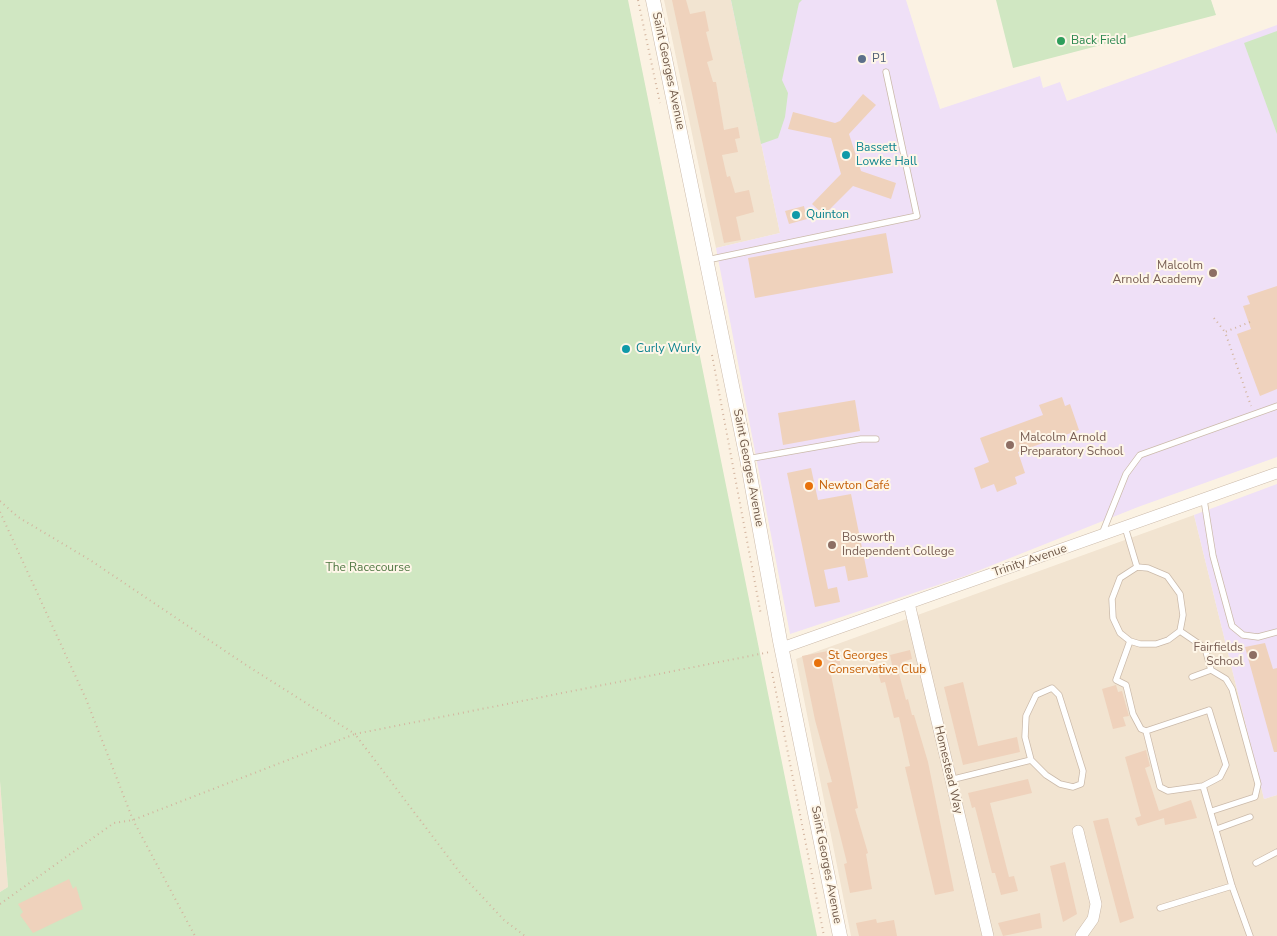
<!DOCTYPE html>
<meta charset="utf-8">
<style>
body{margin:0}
canvas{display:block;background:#fbf2e3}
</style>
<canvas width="1277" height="936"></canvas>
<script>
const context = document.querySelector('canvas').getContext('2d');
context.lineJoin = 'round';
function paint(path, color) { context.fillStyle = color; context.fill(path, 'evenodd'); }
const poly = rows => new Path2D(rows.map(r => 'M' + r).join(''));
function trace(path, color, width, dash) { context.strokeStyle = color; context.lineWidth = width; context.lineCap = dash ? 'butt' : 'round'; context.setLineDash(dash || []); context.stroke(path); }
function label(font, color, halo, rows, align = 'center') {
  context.font = font + ' "Nunito Sans",sans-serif'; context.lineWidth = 4; context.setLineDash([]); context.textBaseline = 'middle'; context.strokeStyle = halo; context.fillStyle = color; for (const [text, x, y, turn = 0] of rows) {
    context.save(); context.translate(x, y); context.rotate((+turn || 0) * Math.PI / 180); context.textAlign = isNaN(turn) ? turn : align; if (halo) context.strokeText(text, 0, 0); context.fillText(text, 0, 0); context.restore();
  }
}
paint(poly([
 [664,0,731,0,780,233,716,248],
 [1194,515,1264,799,1277,795,1277,936,851,936,796,659],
 [0,781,8,887,0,892]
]), '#f2e4d1');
paint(poly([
 [731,0,906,0,940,109,1040,76,1043,88,1060,82,1067,101,1277,25,1277,457,1138,507,965,576,790,634,716,248,780,233],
 [1277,484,1277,795,1264,799,1194,515]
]), '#efe0f7');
paint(poly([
 [0,0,628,0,817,936,0,936,0,892,8,887,0,781],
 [731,0,802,0,799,3,782,80,788,93,785,117,778,138,761,144],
 [996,0,1211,0,1216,15,1013,68],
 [1277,31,1277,134,1244,43]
]), '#d0e7c2');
paint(poly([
 [672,0,686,0,690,14,705,11,709,31,706,32,713,60,707,62,713,82,716,82,724,130,738,127,740,138,735,139,738,152,722,155,727,177,730,176,735,193,749,190,754,212,736,217,741,240,724,243],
 [863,94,876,105,849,134,861,171,896,183,891,199,853,186,824,215,812,204,841,174,831,138,788,129,793,112,835,123,840,121],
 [804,206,807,219,789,224,785,211],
 [886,233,893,273,755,298,748,258],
 [1277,286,1277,389,1260,396,1237,334,1251,329,1243,306,1250,304,1247,296],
 [1062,397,1065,406,1070,404,1079,430,1018,452,1025,473,1015,477,1017,484,997,492,994,484,981,489,974,468,989,462,980,438,1043,415,1039,405],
 [855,400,860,431,783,445,778,413],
 [811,468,818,500,851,494,868,577,848,581,845,566,824,570,828,589,837,587,840,602,815,607,787,473],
 [1265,643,1273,669,1277,668,1277,752,1274,752,1245,647],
 [838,649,841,668,830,670,858,808,855,809,868,853,866,854,872,889,850,893,844,864,847,863,827,783,832,782,815,720,802,656],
 [910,650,912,659,902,662,904,669,898,670,906,700,908,699,912,715,914,715,928,762,954,891,935,895,905,767,910,766,899,717,894,718,885,682,881,683,877,669,892,665,890,655],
 [963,682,978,746,1017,737,1020,752,963,765,944,687],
 [1116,685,1118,692,1122,691,1129,716,1123,717,1126,726,1113,729,1102,689],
 [1146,750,1150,766,1145,768,1159,811,1191,800,1197,818,1165,825,1164,818,1138,826,1135,818,1141,816,1125,757],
 [1028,779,1032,793,990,803,1009,877,1014,876,1018,891,1001,895,995,873,992,873,975,807,972,808,968,793],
 [1108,818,1134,918,1120,923,1093,821],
 [1065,862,1077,914,1063,922,1050,866],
 [69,879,73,889,76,886,83,909,33,933,20,915,23,912,18,904],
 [1040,913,1042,928,1003,936,998,923],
 [876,919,877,923,894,920,897,936,859,936,856,923]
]), '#efd2bc');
const service = poly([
 [707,260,917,216,886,72],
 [747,459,861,439,876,439],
 [1204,500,1213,556,1232,626,1243,635,1258,637,1277,632],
 [1125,527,1137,567,1148,568,1167,576,1180,594,1183,615,1180,631,1168,640,1156,644,1140,644,1130,641,1120,633,1113,618,1112,599,1120,578,1137,567],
 [1102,534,1126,474,1140,455,1277,406],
 [1180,631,1205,648,1211,670,1226,679,1232,689,1258,784,1255,797,1212,811],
 [1130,641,1116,680,1126,685,1133,714,1141,729,1146,731],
 [1192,677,1211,670],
 [1209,710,1226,765,1220,777,1203,786,1168,791,1160,787,1146,731,1209,710],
 [950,780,1031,760,1025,737,1026,716,1036,695,1052,688,1059,695,1083,771,1081,784,1073,787,1060,784,1046,775,1031,760],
 [1203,786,1232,886,1250,936],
 [1217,829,1250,817],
 [1256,863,1277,852],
 [1160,908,1232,886]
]);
const minor = poly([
 [909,603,988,936],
 [782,648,1277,473],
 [1078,831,1096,904,1093,919,1081,936]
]);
const tertiary = poly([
 [653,0,747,459,780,641,840,936]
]);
trace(service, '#cbbaaa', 7);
trace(minor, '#cbbaaa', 12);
trace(tertiary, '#cbbaaa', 15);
trace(poly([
 [638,0,660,103],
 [1214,318,1225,332],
 [1250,322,1225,332,1251,406],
 [712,355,761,615],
 [0,501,18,517,90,560,246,665,355,734,770,652],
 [0,512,86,699,133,820,195,936],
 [772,672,824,936],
 [0,904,114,823,133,820,355,734,461,874,504,920,525,936]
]), '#d3b59f', 2, [1, 4]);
trace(service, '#fff', 5.5);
trace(minor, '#fff', 11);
trace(tertiary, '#fff', 14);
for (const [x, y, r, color] of [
 [1061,41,5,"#2e9e5b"],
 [862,59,5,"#5c6f8a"],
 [846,155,5,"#0f9aa8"],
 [796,215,5,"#0f9aa8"],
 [1213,273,5,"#8d6e63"],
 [626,349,5,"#0f9aa8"],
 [1010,445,5,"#8d6e63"],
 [809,486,5,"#e8710a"],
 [832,545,5,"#8d6e63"],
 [1253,655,5,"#8d6e63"],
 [818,663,5,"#e8710a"]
]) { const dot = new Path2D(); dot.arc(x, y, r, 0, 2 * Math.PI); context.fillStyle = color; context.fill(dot); trace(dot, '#fef6e8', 2); }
label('12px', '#27864d', '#fef6e8', [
 ["Back Field",1071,41]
], 'left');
label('12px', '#4e5e75', '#fef6e8', [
 ["P1",872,59]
], 'left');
label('12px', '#715a4a', '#fef6e8', [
 ["Saint Georges Avenue",668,71,78],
 ["Saint Georges Avenue",748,468,79],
 ["Trinity Avenue",1030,561,-19],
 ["Homestead Way",948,770,77],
 ["Saint Georges Avenue",826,865,79]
]);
label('12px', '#0d838f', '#fef6e8', [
 ["Bassett",856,148],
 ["Lowke Hall",856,162],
 ["Quinton",806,215],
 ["Curly Wurly",636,349]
], 'left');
label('12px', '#785e54', '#fef6e8', [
 ["Malcolm",1203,266],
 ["Arnold Academy",1203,280],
 ["Malcolm Arnold",1020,438,"left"],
 ["Preparatory School",1020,452,"left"],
 ["Bosworth",842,538,"left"],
 ["Independent College",842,552,"left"],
 ["Fairfields",1243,648],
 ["School",1243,662]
], 'right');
label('12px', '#c56008', '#fef6e8', [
 ["Newton Café",819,486],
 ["St Georges",828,656],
 ["Conservative Club",828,670]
], 'left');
label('12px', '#507743', '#fef6e8', [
 ["The Racecourse",368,568]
]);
</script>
